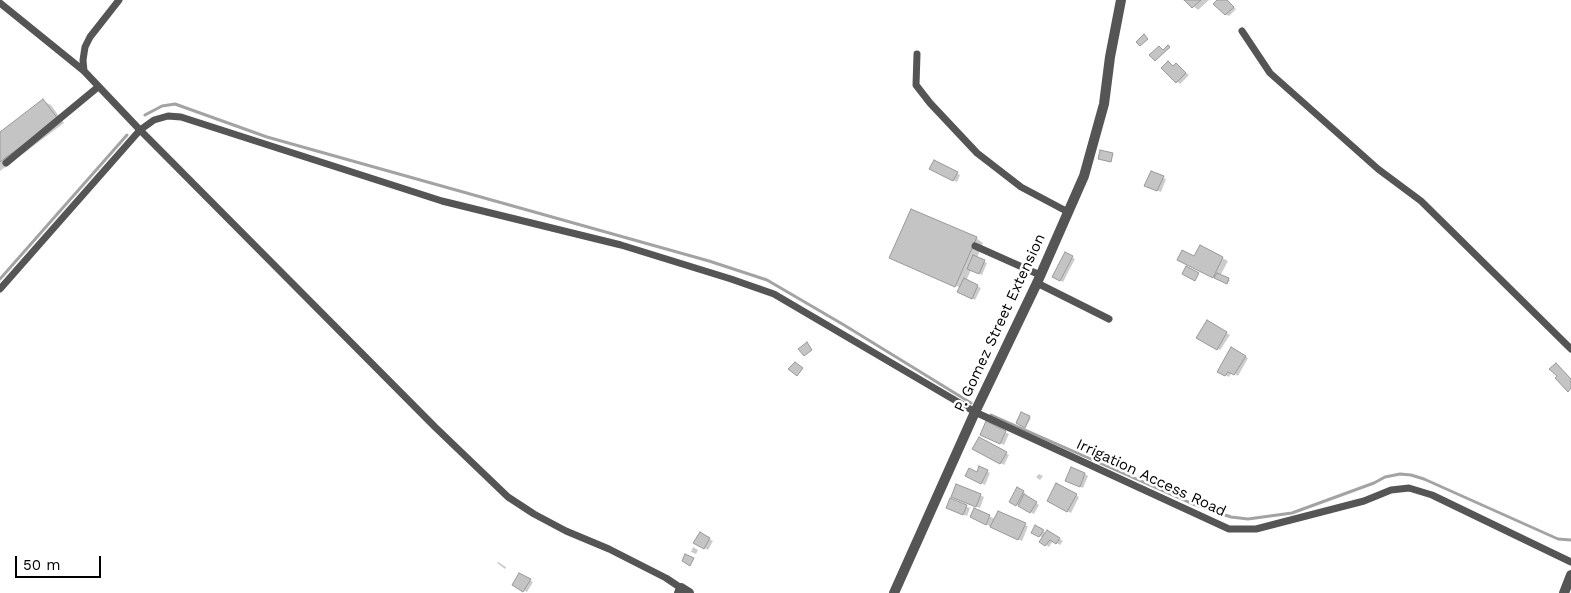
<!DOCTYPE html>
<style>
body{margin:0}
#map{position:relative;width:1571px;height:593px;overflow:hidden;background:#fff;font-family:"Work Sans",sans-serif}
canvas{display:block}
.scale{position:absolute;left:15px;top:556px;width:86px;height:22px;box-sizing:border-box;border:2px solid #000;border-top:0;padding-left:6px;font-size:15px;line-height:18px;white-space:nowrap;color:#000;-webkit-text-stroke:4px #fff;paint-order:stroke}
</style>
<div id="map">
<canvas width="1571" height="593"></canvas>
<div class="scale">50 m</div>
</div>
<script>
const context = document.querySelector('canvas').getContext('2d');
context.lineJoin = 'round';
function paint(path, color) { context.fillStyle = color; context.fill(path, 'evenodd'); }
const poly = rows => new Path2D(rows.map(r => 'M' + r).join(''));
function trace(path, color, width, dash) { context.strokeStyle = color; context.lineWidth = width; context.lineCap = dash ? 'butt' : 'round'; context.setLineDash(dash || []); context.stroke(path); }
function label(font, color, halo, rows, align = 'center') {
  context.font = font + ' "Work Sans",sans-serif'; context.lineWidth = 5; context.setLineDash([]); context.textBaseline = 'middle'; context.strokeStyle = halo; context.fillStyle = color; for (const [text, x, y, turn = 0] of rows) {
    context.save(); context.translate(x, y); context.rotate((+turn || 0) * Math.PI / 180); context.textAlign = isNaN(turn) ? turn : align; if (halo) context.strokeText(text, 0, 0); context.fillText(text, 0, 0); context.restore();
  }
}
paint(poly([
 [1186,0,1209,0,1198,10],
 [1219,0,1227,0,1236,9,1229,16,1225,14],
 [1168,46,1170,48,1155,60,1163,51],
 [1176,65,1189,75,1180,84,1163,68,1174,67],
 [43,101,51,105,64,123,0,171,0,134],
 [934,162,960,175,957,182,931,168],
 [1163,178,1166,179,1161,192,1149,187],
 [976,238,983,243,977,258,987,263,982,275,971,270,966,281,981,288,975,300,962,294,960,288,950,282],
 [1201,247,1228,261,1220,276,1230,280,1228,283,1184,263,1195,258],
 [1066,254,1075,259,1063,282,1054,277],
 [1207,321,1230,335,1220,350,1198,337],
 [1232,349,1248,358,1238,376,1232,372,1229,377,1219,371],
 [1022,414,1031,418,1026,427,1017,423],
 [987,423,1009,434,1004,445,982,434],
 [979,439,1009,455,1004,465,974,449],
 [980,468,990,473,985,485,967,475,977,473],
 [1039,474,1043,476,1040,480,1036,477],
 [1085,474,1088,476,1083,488,1070,482],
 [1057,485,1079,497,1071,513,1048,501],
 [957,486,984,497,980,508,956,498],
 [1017,489,1025,493,1024,495,1039,505,1034,514,1011,501],
 [951,500,970,508,967,516,951,510],
 [975,509,995,519,1028,526,1022,541,974,519],
 [1036,527,1046,533,1047,531,1063,541,1060,545,1053,541,1049,547,1040,541,1043,538,1033,532],
 [700,534,713,541,708,550,695,543],
 [693,547,698,550,696,554,691,552],
 [498,562,506,567,505,569,497,563],
 [520,574,533,582,527,592,513,584]
]), '#0003');
trace(poly([
 [145,115,162,106,175,104,267,137,709,261,767,280,844,325,971,403],
 [0,279,127,135],
 [991,415,1193,504,1231,517,1248,519,1292,513,1374,483,1385,477,1400,474,1411,475,1424,479,1558,539,1571,540]
]), '#a3a3a3', 3);
const building = poly([
 [1184,0,1201,0,1192,8,1184,0],
 [1217,0,1227,0,1234,7,1225,15,1213,4,1217,0],
 [1144,34,1148,39,1140,46,1136,42,1144,34],
 [1168,45,1170,47,1155,61,1149,55,1159,46,1163,50,1168,45],
 [1168,61,1173,66,1176,63,1186,73,1176,83,1161,68,1168,61],
 [43,99,58,119,0,162,0,132,43,99],
 [1100,150,1113,153,1111,162,1098,159,1100,150],
 [934,160,958,172,953,181,929,169,934,160],
 [1151,171,1164,176,1157,191,1144,186,1151,171],
 [911,209,977,237,955,287,889,258,911,209],
 [1200,245,1223,257,1213,278,1177,260,1182,250,1194,256,1200,245],
 [1065,252,1073,256,1060,281,1052,277,1065,252],
 [973,255,985,260,979,274,967,269,973,255],
 [1186,266,1199,273,1195,281,1182,274,1186,266],
 [1217,273,1229,278,1227,284,1214,278,1217,273],
 [964,278,978,285,972,299,957,292,964,278],
 [1207,320,1227,332,1217,350,1196,338,1207,320],
 [807,342,812,350,804,356,798,349,807,342],
 [1231,347,1246,356,1234,375,1228,372,1225,376,1217,372,1231,347],
 [795,362,803,368,797,376,788,369,795,362],
 [1556,363,1571,379,1571,388,1568,392,1555,378,1557,376,1549,369,1556,363],
 [1021,412,1030,416,1025,428,1016,423,1021,412],
 [986,421,1006,431,1000,444,980,435,986,421],
 [979,437,1007,452,1000,464,972,449,979,437],
 [979,466,988,470,981,484,965,476,969,468,977,472,979,466],
 [1071,467,1085,473,1080,487,1065,481,1071,467],
 [1056,483,1077,494,1067,512,1047,501,1056,483],
 [956,484,981,494,976,507,951,497,956,484],
 [1017,487,1024,491,1016,506,1009,502,1017,487],
 [1024,494,1037,502,1030,513,1018,506,1024,494],
 [950,498,967,505,963,515,946,508,950,498],
 [974,508,990,515,986,525,970,517,974,508],
 [998,511,1026,523,1018,540,990,527,998,511],
 [1035,525,1044,530,1039,537,1031,533,1035,525],
 [1047,530,1060,538,1056,544,1050,540,1045,546,1039,542,1047,530],
 [700,532,710,538,704,549,693,543,700,532],
 [685,554,694,558,690,566,682,561,685,554],
 [519,573,531,579,523,592,512,585,519,573]
]);
paint(building, '#c4c4c4');
trace(building, '#999', 1);
trace(poly([
 [0,3,84,71,140,130,435,427,508,497,534,514,566,531,609,549,666,578,681,588],
 [1242,31,1270,73,1378,169,1421,201,1571,349],
 [917,54,916,85,930,103,977,153,1021,187,1068,212],
 [84,71,83,60,85,47,90,37,119,0],
 [6,163,98,87],
 [975,246,1040,275],
 [1037,283,1109,319],
 [0,289,140,130,154,120,168,116,181,117,442,201,621,245,731,279,774,294,975,412,1229,529,1256,529,1364,501,1391,490,1409,488,1432,495,1571,562]
]), '#555', 7);
trace(poly([
 [679,593,681,588,689,593],
 [894,593,975,412,1037,283,1084,176,1104,104,1110,57,1121,0],
 [1564,593,1571,575]
]), '#555', 10);
label('15px', '#000', '#fff', [
 ["P. Gomez Street Extension",1000,323,-65],
 ["Irrigation Access Road",1151,478,25]
]);
</script>
